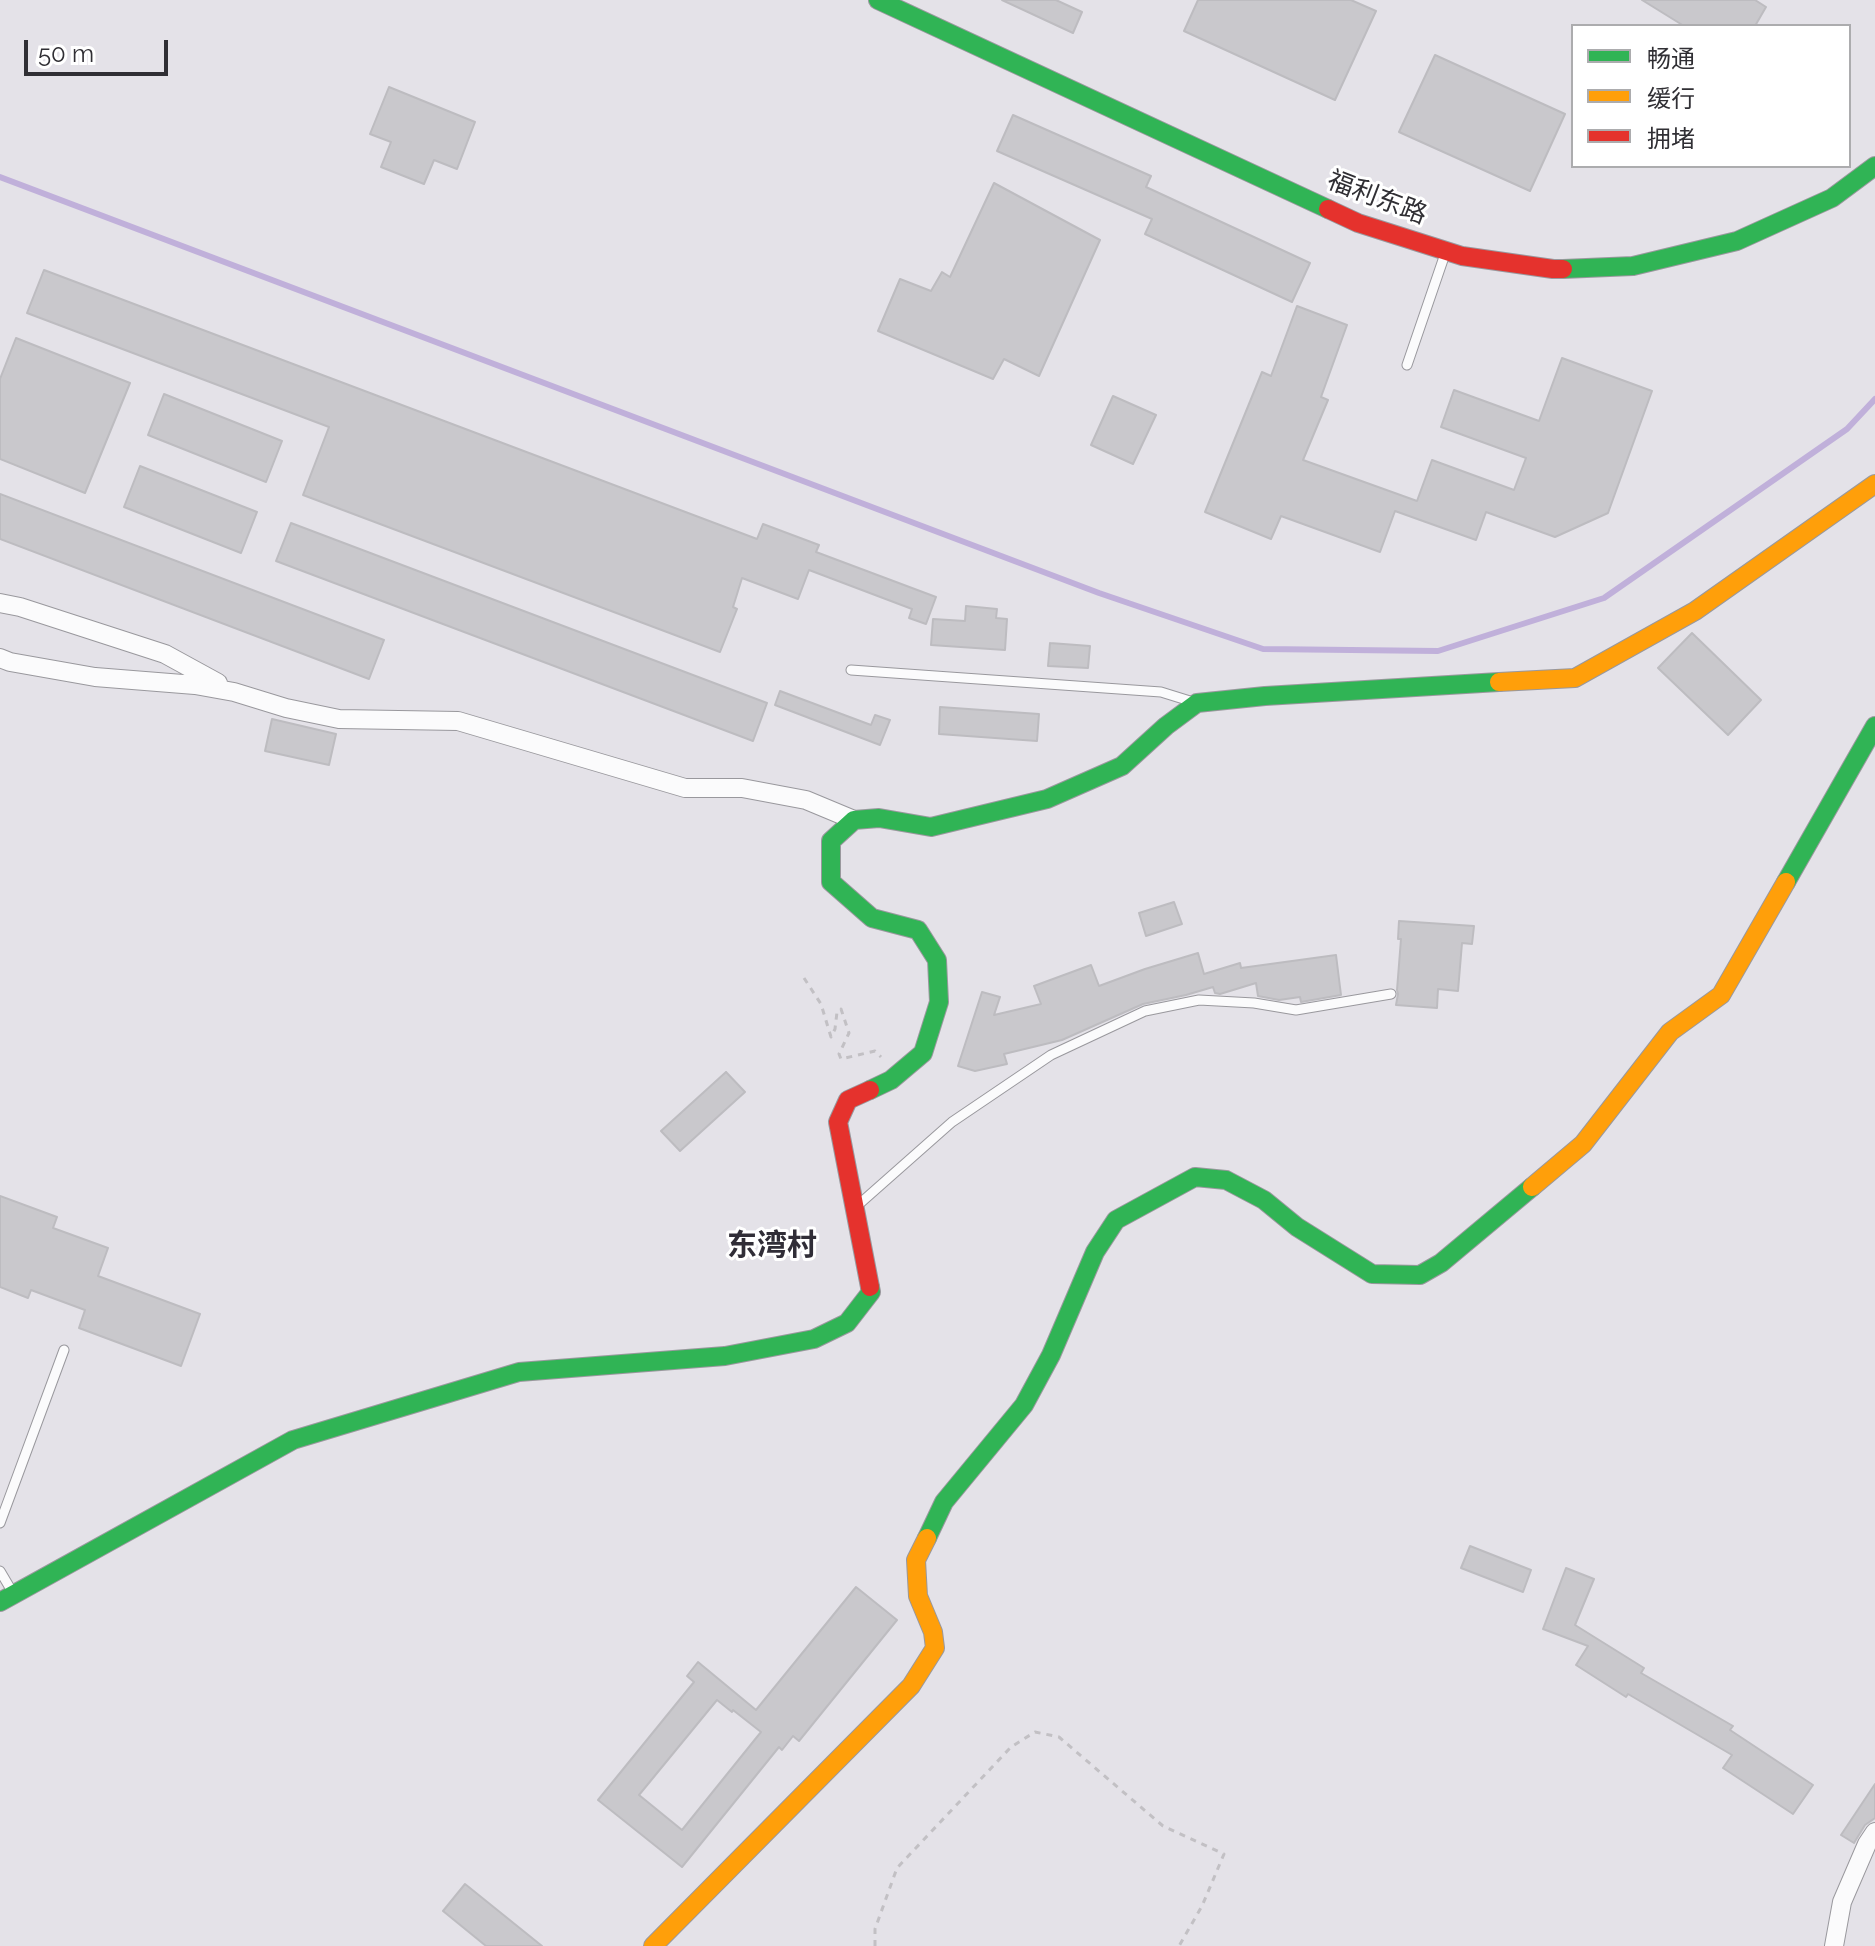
<!DOCTYPE html>
<meta charset="utf-8">
<style>
body{margin:0}
#map{position:relative;width:1875px;height:1946px;overflow:hidden;background:#e4e2e8;font-family:Raleway,"Noto Sans SC",sans-serif}
canvas{display:block}
.legend{position:absolute;left:1571px;top:24px;width:280px;height:144px;box-sizing:border-box;background:#fff;border:2px solid #acacae;margin:0;padding:10px 14px;list-style:none;font-size:24px;color:#302f34}
.legend li{display:flex;align-items:center;gap:16px;height:40px}
.legend b{width:40px;border:2px solid #acacae}
.scale{position:absolute;left:24px;top:40px;width:144px;height:36px;box-sizing:border-box;border:4px solid #302f34;border-top:0;padding-left:10px;font-size:24px;line-height:28px;white-space:nowrap;color:#302f34;-webkit-text-stroke:6px #fff;paint-order:stroke}
</style>
<div id="map">
<canvas width="1875" height="1946"></canvas>
<ul class="legend">
<li><b style="height:10px;background:#30b455"></b>畅通</li>
<li><b style="height:10px;background:#ff9f0a"></b>缓行</li>
<li><b style="height:10px;background:#e5322d"></b>拥堵</li>
</ul>
<div class="scale">50 m</div>
</div>
<script>
const context = document.querySelector('canvas').getContext('2d');
context.lineJoin = 'round';
const poly = rows => new Path2D(rows.map(r => 'M' + r).join(''));
function trace(path, color, width, dash) { context.strokeStyle = color; context.lineWidth = width; context.lineCap = dash ? 'butt' : 'round'; context.setLineDash(dash || []); context.stroke(path); }
function paint(path, color) { context.fillStyle = color; context.fill(path, 'evenodd'); }
function label(font, color, halo, rows, align = 'center') {
  context.font = font + ' Raleway,"Noto Sans SC",sans-serif'; context.lineWidth = 6; context.setLineDash([]); context.textBaseline = 'middle'; context.strokeStyle = halo; context.fillStyle = color; for (const [text, x, y, turn = 0] of rows) {
    context.save(); context.translate(x, y); context.rotate((+turn || 0) * Math.PI / 180); context.textAlign = isNaN(turn) ? turn : align; if (halo) context.strokeText(text, 0, 0); context.fillText(text, 0, 0); context.restore();
  }
}
trace(poly([
 [0,177,1099,593,1263,649,1438,651,1604,598,1847,429,1875,399]
]), '#c0b0da', 6);
const building = poly([
 [1002,0,1056,0,1082,12,1073,33,1002,0],
 [1198,0,1351,0,1376,11,1335,100,1184,31,1198,0],
 [1642,0,1755,0,1766,7,1755,26,1684,26,1642,0],
 [1435,55,1565,114,1530,191,1399,132,1435,55],
 [389,87,475,122,457,169,434,160,424,184,381,167,391,142,370,134,389,87],
 [1013,115,1151,176,1146,187,1310,263,1292,302,1145,234,1152,219,997,151,1013,115],
 [994,183,1100,240,1039,376,1004,359,993,379,878,331,900,279,931,291,942,272,950,277,994,183],
 [44,270,757,539,763,524,819,545,816,552,936,597,926,624,909,618,912,609,809,570,798,599,742,578,733,607,737,609,720,652,303,495,329,427,27,313,44,270],
 [1297,306,1347,325,1321,397,1328,400,1303,460,1417,501,1432,460,1514,490,1526,458,1441,427,1454,390,1539,421,1562,358,1652,391,1608,513,1555,537,1486,512,1476,540,1395,511,1380,552,1281,516,1271,539,1205,512,1262,372,1271,376,1297,306],
 [16,338,130,383,85,493,0,459,0,379,16,338],
 [164,394,282,441,266,482,148,435,164,394],
 [1113,396,1156,415,1133,464,1091,445,1113,396],
 [140,466,257,512,241,553,124,507,140,466],
 [0,494,384,640,369,679,0,539,0,494],
 [291,523,767,703,753,741,276,561,291,523],
 [966,606,997,609,996,618,1007,619,1005,650,931,645,933,619,965,621,966,606],
 [1692,633,1761,700,1728,735,1658,668,1692,633],
 [1050,643,1090,646,1088,668,1048,666,1050,643],
 [780,691,871,725,875,715,890,720,880,745,775,705,780,691],
 [940,707,1039,714,1037,741,939,734,940,707],
 [272,719,336,734,329,765,265,751,272,719],
 [1174,902,1182,924,1146,936,1139,913,1174,902],
 [1399,921,1474,926,1472,944,1462,943,1458,991,1438,989,1437,1008,1396,1005,1398,994,1397,990,1401,939,1398,939,1399,921],
 [1198,953,1204,974,1240,963,1241,968,1336,955,1341,995,1301,1002,1300,997,1279,1000,1258,996,1256,983,1220,994,1215,993,1213,987,1186,995,1143,1004,1062,1040,1004,1054,1007,1064,975,1071,958,1066,982,992,1000,997,994,1015,1041,1004,1034,986,1091,965,1099,986,1145,969,1198,953],
 [726,1072,745,1092,680,1151,661,1131,726,1072],
 [0,1196,57,1217,53,1228,108,1248,98,1276,200,1314,181,1366,79,1328,85,1310,31,1290,28,1298,0,1287,0,1196],
 [1470,1546,1531,1570,1523,1592,1461,1568,1470,1546],
 [1566,1568,1594,1579,1575,1625,1644,1668,1641,1673,1733,1726,1730,1730,1813,1785,1793,1814,1723,1768,1732,1755,1628,1694,1626,1697,1576,1665,1588,1646,1543,1629,1566,1568],
 [856,1587,897,1620,799,1741,793,1736,782,1750,779,1747,682,1867,598,1800,694,1682,687,1676,698,1662,756,1710,856,1587],
 [717,1700,732,1712,733,1710,761,1732,682,1830,639,1795,717,1700],
 [1875,1784,1875,1818,1865,1825,1854,1843,1841,1835,1875,1784],
 [465,1884,542,1946,486,1946,443,1911,465,1884]
]);
paint(building, '#c9c8cc');
trace(building, '#bdbcc0', 2);
const lane = poly([
 [1407,365,1445,254],
 [851,670,1161,692,1190,701],
 [857,1206,952,1122,1051,1055,1145,1011,1199,1000,1254,1003,1296,1010,1391,994],
 [0,1523,64,1350],
 [0,1571,13,1593]
]);
const street = poly([
 [0,603,20,607,165,654,218,683],
 [0,658,10,662,95,677,195,685,234,692,286,708,339,719,458,721,685,788,742,788,806,800,854,820],
 [1834,1946,1842,1902,1867,1844,1875,1832]
]);
const fast = poly([
 [878,0,1328,209],
 [1563,269,1633,266,1737,241,1832,198,1875,166],
 [1786,882,1875,726],
 [870,1090,891,1080,923,1053,939,1002,937,960,918,930,872,918,831,882,831,841,854,820,879,818,931,827,1047,799,1122,766,1166,726,1197,703,1265,696,1499,682],
 [927,1538,944,1502,1024,1405,1051,1355,1095,1252,1116,1220,1195,1177,1226,1180,1264,1200,1297,1227,1372,1274,1420,1275,1441,1263,1532,1187],
 [0,1602,293,1440,519,1372,725,1356,814,1339,847,1323,871,1292,870,1287]
]);
const slow = poly([
 [1499,682,1575,678,1695,611,1875,484],
 [1532,1187,1583,1144,1670,1032,1721,995,1786,882],
 [653,1946,911,1686,935,1648,933,1632,918,1596,916,1560,927,1538]
]);
const jam = poly([
 [1328,209,1358,223,1462,256,1553,269,1563,269],
 [870,1090,848,1100,838,1122,870,1287]
]);
trace(lane, '#99989d', 11);
trace(street, '#99989d', 20);
trace(fast, '#99989d', 20);
trace(slow, '#99989d', 20);
trace(jam, '#99989d', 20);
trace(poly([
 [804,978,821,1004,831,1037,835,1029,837,1012,841,1009,849,1033,839,1054,841,1059,875,1051,881,1057],
 [875,1946,875,1929,897,1868,1011,1747,1035,1732,1059,1737,1163,1826,1224,1854,1202,1906,1179,1946]
]), '#c2c0c4', 3, [6, 6]);
trace(lane, '#fbfbfc', 9);
trace(street, '#fbfbfc', 18);
trace(fast, '#30b455', 18);
trace(slow, '#ff9f0a', 18);
trace(jam, '#e5322d', 18);
label('26px', '#302f34', '#fff', [
 ["福利东路",1377,198,21]
]);
label('bold 30px', '#302d37', '#fff', [
 ["东湾村",772,1246]
]);
</script>
